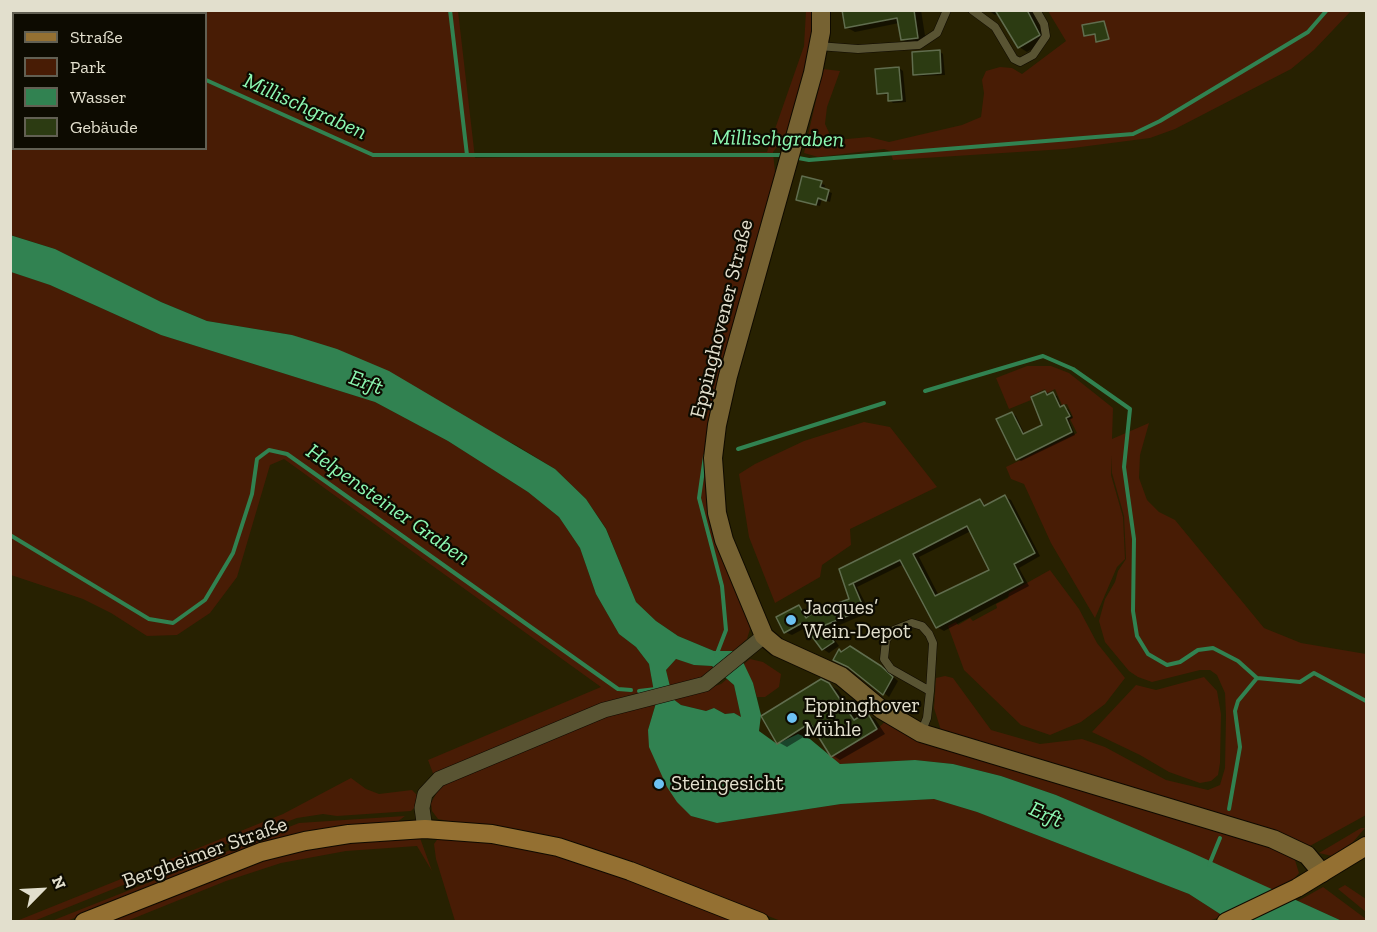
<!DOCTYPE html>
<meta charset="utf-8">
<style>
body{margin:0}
#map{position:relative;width:1377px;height:932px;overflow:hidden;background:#272101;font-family:"Zilla Slab",serif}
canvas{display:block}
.frame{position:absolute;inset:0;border:12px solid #e2dfcd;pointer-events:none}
.legend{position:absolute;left:12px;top:12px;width:195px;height:138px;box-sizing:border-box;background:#0d0b01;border:2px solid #626053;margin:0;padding:8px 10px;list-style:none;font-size:18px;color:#e2dfcd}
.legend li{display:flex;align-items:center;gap:12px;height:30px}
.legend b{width:30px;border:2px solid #626053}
.north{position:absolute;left:12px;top:860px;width:60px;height:60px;-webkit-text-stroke:4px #0d0b01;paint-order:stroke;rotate:66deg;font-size:16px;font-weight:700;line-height:24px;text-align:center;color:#e2dfcd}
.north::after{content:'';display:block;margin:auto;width:21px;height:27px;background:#e2dfcd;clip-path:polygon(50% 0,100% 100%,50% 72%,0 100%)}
</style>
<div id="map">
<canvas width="1377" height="932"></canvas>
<div class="frame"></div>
<ul class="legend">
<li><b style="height:8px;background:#947032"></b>Straße</li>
<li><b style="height:16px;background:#481c05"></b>Park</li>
<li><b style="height:16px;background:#318251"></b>Wasser</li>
<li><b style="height:16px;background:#2c3b12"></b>Gebäude</li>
</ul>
<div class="north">N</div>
</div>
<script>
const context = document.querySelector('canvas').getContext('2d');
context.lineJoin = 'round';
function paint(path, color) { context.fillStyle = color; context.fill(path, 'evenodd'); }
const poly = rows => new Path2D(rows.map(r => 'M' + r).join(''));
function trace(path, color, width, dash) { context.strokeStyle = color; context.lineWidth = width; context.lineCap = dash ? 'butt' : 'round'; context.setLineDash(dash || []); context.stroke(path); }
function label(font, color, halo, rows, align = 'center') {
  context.font = font + ' "Zilla Slab",serif'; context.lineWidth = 4.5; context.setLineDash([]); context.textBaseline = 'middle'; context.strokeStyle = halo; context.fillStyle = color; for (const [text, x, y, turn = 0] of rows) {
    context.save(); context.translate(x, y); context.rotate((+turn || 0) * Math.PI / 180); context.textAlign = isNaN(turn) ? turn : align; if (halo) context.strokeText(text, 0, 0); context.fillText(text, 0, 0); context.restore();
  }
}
paint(poly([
 [10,11,458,11,475,158,767,152,804,46,806,11,814,11,812,47,795,114,785,137,773,152,776,182,708,457,748,616,750,629,747,639,733,651,714,651,678,636,656,621,636,602,606,528,586,499,555,469,516,445,292,335,207,321,161,302,55,249,11,235],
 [14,14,206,14,206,148,14,148],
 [1048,11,1351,11,1314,50,1291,69,1175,129,1150,138,1065,149,893,160,890,151,884,149,818,157,804,153,823,69,840,71,827,107,825,124,831,137,836,140,869,137,889,142,962,125,981,117,984,93,982,80,986,71,1000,67,1012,68,1022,74,1066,41],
 [11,272,50,285,161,335,375,402,448,441,528,492,559,517,580,548,596,594,619,634,636,647,649,664,654,692,434,776,428,760,601,687,284,459,270,465,237,577,210,613,177,635,147,636,111,613,83,599,11,575],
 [1027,366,1051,366,1069,373,1113,408,1112,439,1149,423,1140,455,1139,478,1147,500,1159,512,1175,520,1264,628,1301,643,1366,654,1366,815,1308,847,943,737,934,708,936,678,945,676,953,678,991,730,1040,744,1082,739,1105,747,1166,780,1208,790,1220,785,1225,768,1226,715,1225,693,1217,675,1210,670,1200,670,1152,682,1138,677,1129,671,1105,642,1099,621,1105,599,1115,582,1118,571,1126,559,1124,516,1112,473,1112,455,1111,475,1123,517,1125,559,1117,567,1095,618,1051,543,1024,484,1011,479,1006,467,1077,433,1070,419,1073,417,1067,404,1062,405,1055,389,1047,393,1045,389,1030,396,1031,400,1009,409,996,378],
 [864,422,890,427,937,487,850,529,851,545,822,565,820,577,775,603,749,537,739,474,755,464,804,441],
 [1050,570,1079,609,1097,643,1125,678,1105,704,1081,722,1050,735,1021,725,964,670,948,626,956,622,958,625,970,618,973,621,997,608,996,604,1008,598,1009,593],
 [676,659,694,665,711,666,716,669,710,674,670,688,666,670],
 [750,659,763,662,781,674,779,687,765,697,757,697,753,683,745,670,744,664],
 [1204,677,1217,691,1221,714,1220,763,1218,775,1211,781,1200,783,1169,772,1140,755,1092,732,1136,685,1156,690],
 [727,679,734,685,741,717,734,713,725,714,714,708,706,711,681,705,673,700,721,684],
 [656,703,648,730,691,816,717,823,841,804,934,799,977,812,1189,894,1223,916,1206,922,781,921,633,864,492,826,448,821,438,819,432,811,431,803,441,785,597,719],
 [888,719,1242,834,1294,857,1299,873,1292,881,1271,890,1056,795,1001,776,953,764,915,760,840,764,830,758,877,729],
 [351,778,366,789,379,794,412,790,417,795,416,806,411,811,337,816,323,814,297,818,210,850,34,921,14,922,283,814],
 [405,816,397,822,221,859,67,921,49,922,299,823],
 [1361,828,1365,828,1353,842,1332,856,1319,853],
 [439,837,522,846,592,865,740,921,455,921,436,859,434,844],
 [420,838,432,871,417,846,346,851,281,863,226,881,127,921,105,922,265,859,306,848,349,842],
 [1345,885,1366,899,1366,912,1338,889],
 [1323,887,1366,919,1366,921,1342,921,1298,901]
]), '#481c05');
paint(poly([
 [10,235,55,249,161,302,207,321,292,335,337,349,389,371,555,469,586,499,606,529,636,602,656,621,678,636,714,651,733,651,744,664,753,683,761,715,759,731,777,744,798,734,810,739,840,764,915,760,953,764,1001,776,1056,795,1188,851,1342,921,1231,921,1189,894,977,812,934,799,841,804,717,823,691,816,677,802,667,787,649,747,648,730,656,703,649,664,636,647,619,634,596,594,580,548,559,517,528,492,448,441,375,402,161,335,50,285,11,272],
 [676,659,694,665,712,666,734,685,741,717,734,713,725,714,714,708,706,711,681,705,673,699,666,670]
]), '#318251');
paint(poly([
 [844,10,921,10,926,42,910,44,902,39,899,23,855,32,846,27],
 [988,10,1031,10,1047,40,1027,52,1019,47,998,13,995,15],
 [939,51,943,54,945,75,918,76,915,74],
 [899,68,903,71,906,102,893,103,890,100,889,95,878,93],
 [803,178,825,185,824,190,832,193,830,202,822,199,820,206,801,201],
 [1045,392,1057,396,1062,408,1068,409,1073,418,1069,420,1075,435,1021,461,1017,459,1012,413,1016,416,1025,435,1043,426],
 [1005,497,1011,500,1040,556,1019,568,1029,586,944,631,937,627,904,564,857,587,870,612,828,630,839,646,829,653,823,649,807,627,792,635,785,632,799,607,805,611,809,618,851,600,840,570,980,501,987,506],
 [971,531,991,571,939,596,919,557],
 [850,648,887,671,898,681,889,697,851,668,839,651,843,653],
 [828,684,838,690,858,719,867,714,875,719,885,734,840,760,832,755,815,730,787,747,778,742]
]), '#0007');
trace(poly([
 [45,10,52,14],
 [450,10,467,155],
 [206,80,373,155,783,155],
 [793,157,809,160,1133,134,1160,121,1308,32,1327,10],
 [925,391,1043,356,1073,369,1130,409,1124,467,1134,539,1133,611,1137,636,1148,654,1167,665,1180,662,1198,650,1213,648,1238,661,1257,678,1300,682,1314,673,1366,701],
 [738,449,884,403],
 [705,456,699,498,722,586,726,630,716,656],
 [10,535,149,619,173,623,205,600,233,553,252,494,257,459,269,450,287,454,618,689,631,690],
 [639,691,656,689],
 [1229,809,1240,747,1235,711,1238,701,1257,678],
 [1209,865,1220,838]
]), '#318251', 4);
const building = poly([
 [842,10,914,10,918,38,901,40,897,18,845,28,842,10],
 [995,10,1027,10,1040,35,1018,48,995,10],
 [1104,21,1109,39,1096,42,1095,34,1084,36,1082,25,1104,21],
 [940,50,941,73,913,75,912,52,940,50],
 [899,67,902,100,888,101,888,93,877,94,875,69,899,67],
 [802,176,822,181,820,187,829,190,826,201,818,198,816,205,796,200,802,176],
 [1045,391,1047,395,1053,392,1060,407,1064,405,1070,416,1066,418,1072,432,1016,460,996,419,1012,412,1023,434,1042,425,1031,397,1045,391],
 [1005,495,1035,553,1014,564,1023,582,936,628,900,560,849,585,853,583,864,609,823,626,834,642,822,650,802,623,784,633,776,617,799,605,806,618,814,612,849,599,839,569,980,499,984,506,1005,495],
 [967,526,989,570,935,596,913,554,967,526],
 [850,646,881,666,893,677,883,695,848,667,833,660,839,649,841,652,850,646],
 [821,679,829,683,854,720,867,712,877,729,831,757,810,723,777,744,761,716,821,679]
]);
paint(building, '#2c3b12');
trace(building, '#606d4e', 1.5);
const service = poly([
 [972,10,995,27,1014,59,1020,62,1033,55,1046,36,1044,24,1036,10],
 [818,46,858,49,919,45,937,33,947,10],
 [921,733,927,718,930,691,891,669,884,659,886,640,894,630,912,623,922,626,929,634,933,643,930,691]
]);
const minor = poly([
 [425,829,422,808,425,794,439,779,604,710,705,684,764,636]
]);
const secondary = poly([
 [821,10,821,32,813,73,728,376,717,425,713,458,717,513,724,540,764,636,777,647,841,676,882,710,921,733,1273,839,1307,855,1322,873]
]);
const primary = poly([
 [84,922,261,852,305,841,349,834,425,829,492,834,558,847,630,871,760,922],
 [1226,922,1297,888,1366,846]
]);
trace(service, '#0f0a00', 9);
trace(minor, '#0f0a00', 16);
trace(secondary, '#0f0a00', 20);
trace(primary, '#0f0a00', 20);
trace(service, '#595433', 8);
trace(minor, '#595433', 15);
trace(secondary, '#766232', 18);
trace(primary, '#947032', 18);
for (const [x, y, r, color] of [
 [791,620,6,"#6dc2f3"],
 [792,718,6,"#6dc2f3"],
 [659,784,6,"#6dc2f3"]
]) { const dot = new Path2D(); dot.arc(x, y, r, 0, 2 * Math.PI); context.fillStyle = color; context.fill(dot); trace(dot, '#0d0b01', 2); }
label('21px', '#e2dfcd', '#0d0b01', [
 ["Eppinghovener Straße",722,319,-76],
 ["Bergheimer Straße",205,853,-20]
]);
label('21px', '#e2dfcd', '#0d0b01', [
 ["Jacques’",803,608],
 ["Wein-Depot",803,632],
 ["Eppinghover",804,706],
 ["Mühle",804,730],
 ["Steingesicht",671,784]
], 'left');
label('italic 22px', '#8df8b2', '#0d0b01', [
 ["Millischgraben",305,107,24],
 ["Millischgraben",778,139,1],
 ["Erft",366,383,20],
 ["Helpensteiner Graben",388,505,35],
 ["Erft",1046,815,24]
]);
</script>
